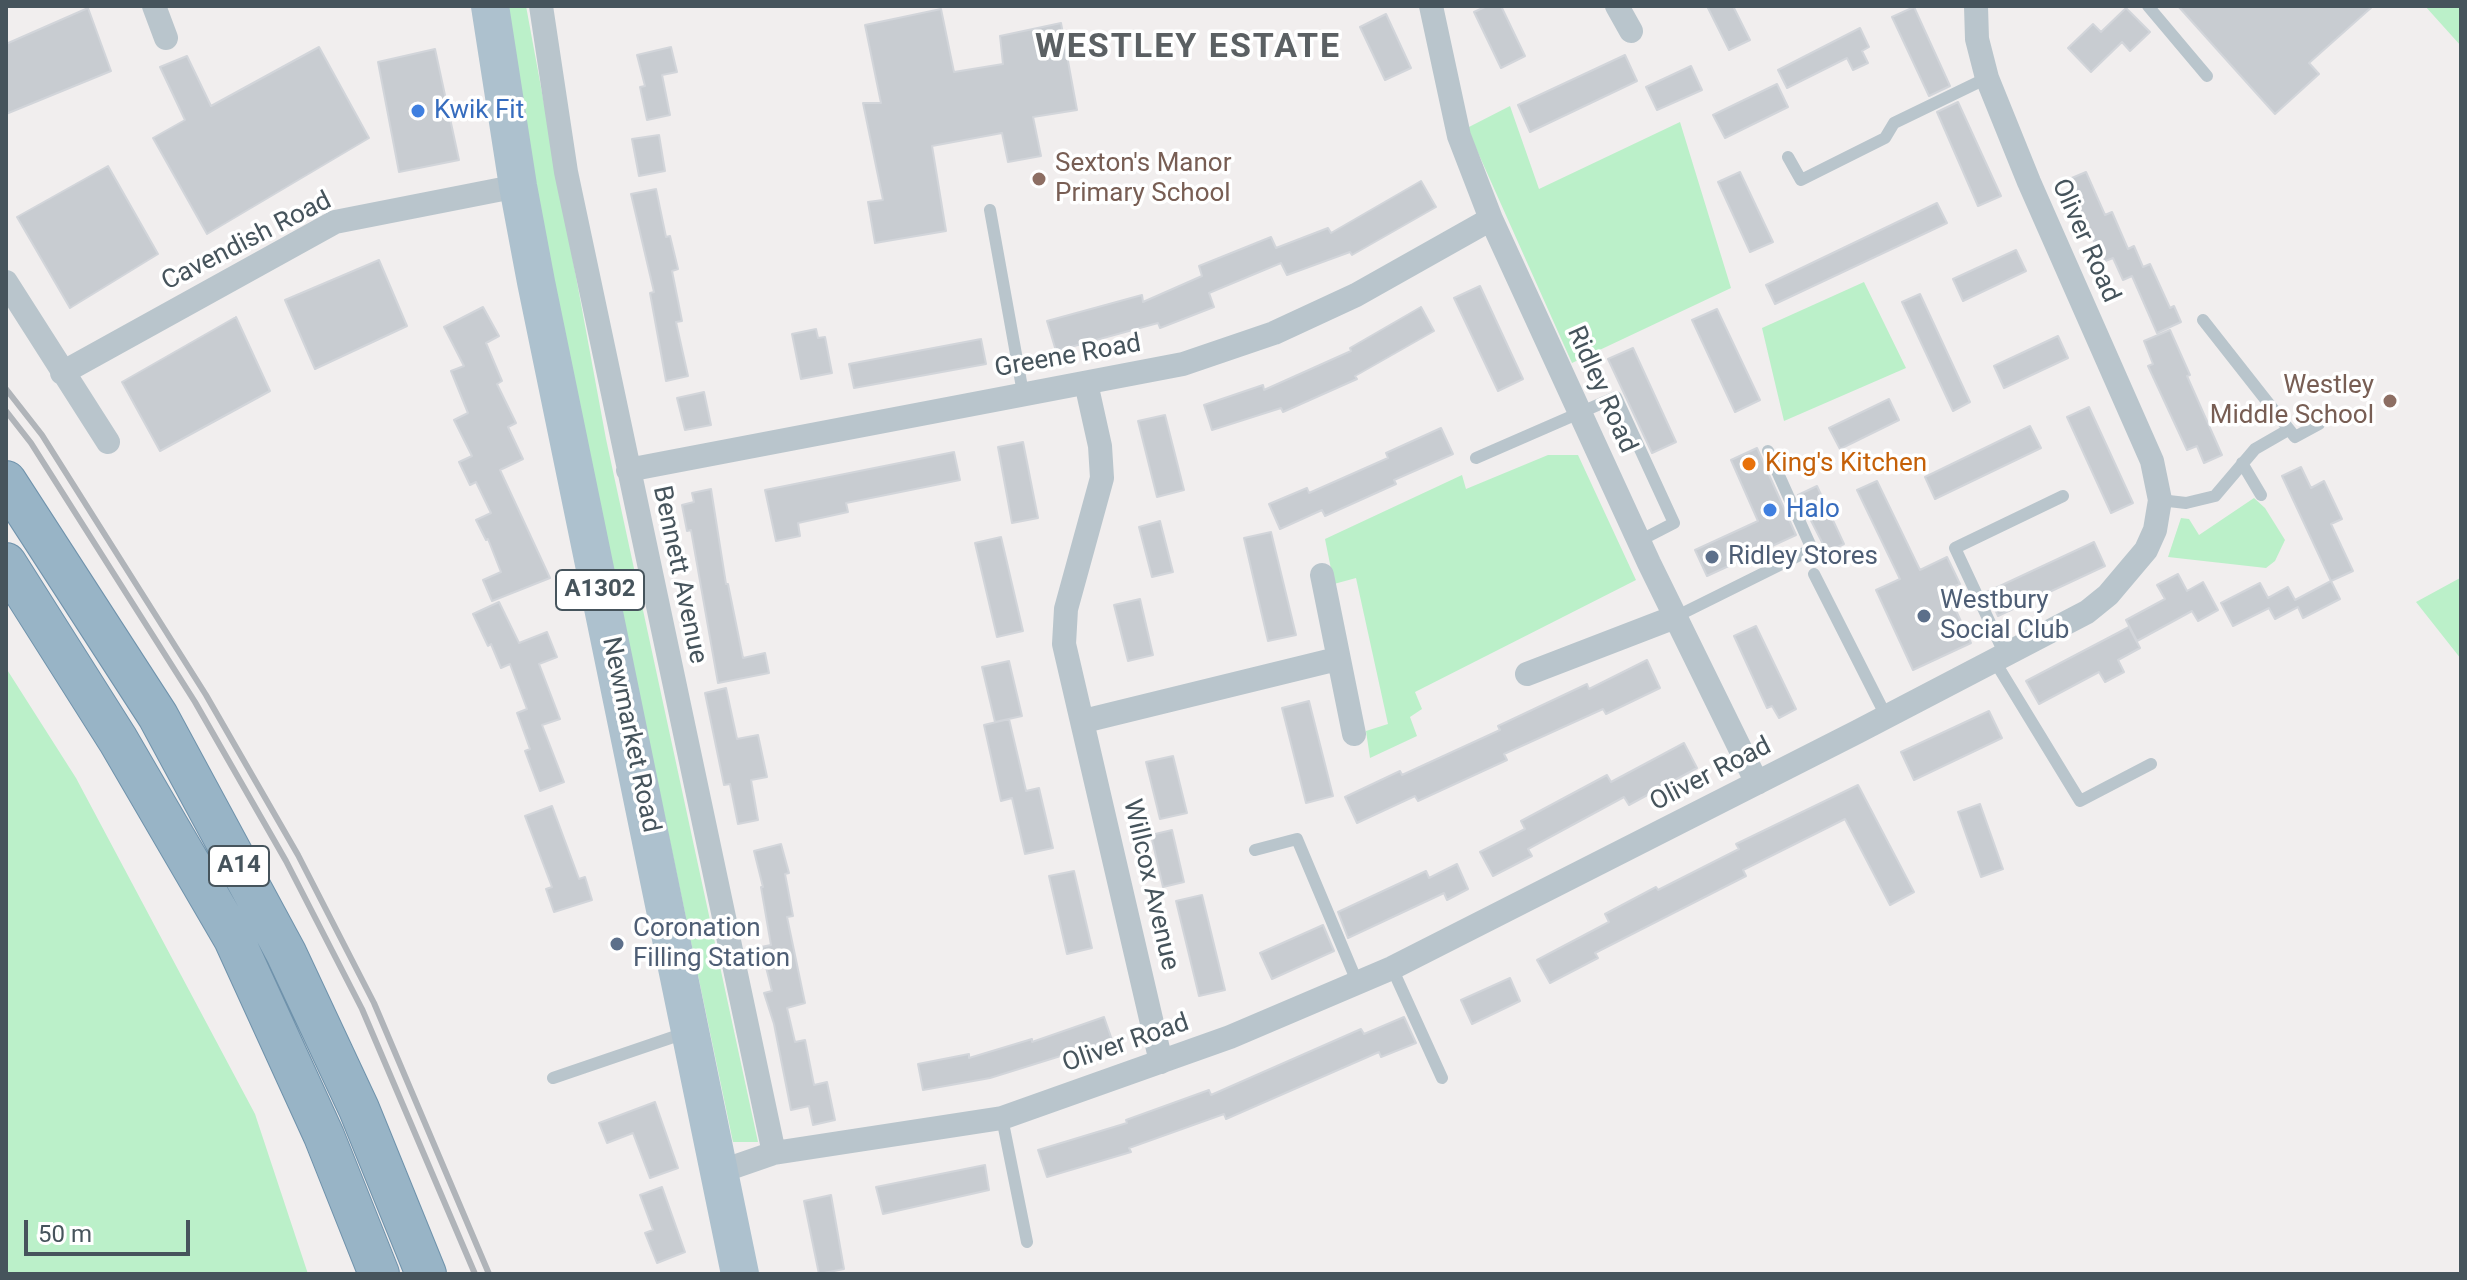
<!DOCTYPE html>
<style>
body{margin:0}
#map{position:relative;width:2467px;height:1280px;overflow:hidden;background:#f1eeee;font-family:Roboto,sans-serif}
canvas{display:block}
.frame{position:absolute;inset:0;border:8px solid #46545c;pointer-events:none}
.scale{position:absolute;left:24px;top:1220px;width:166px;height:36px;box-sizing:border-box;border:4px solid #46545c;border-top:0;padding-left:10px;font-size:24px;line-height:28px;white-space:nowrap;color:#46545c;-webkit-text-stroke:6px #fff;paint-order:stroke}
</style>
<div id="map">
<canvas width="2467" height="1280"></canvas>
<div class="frame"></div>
<div class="scale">50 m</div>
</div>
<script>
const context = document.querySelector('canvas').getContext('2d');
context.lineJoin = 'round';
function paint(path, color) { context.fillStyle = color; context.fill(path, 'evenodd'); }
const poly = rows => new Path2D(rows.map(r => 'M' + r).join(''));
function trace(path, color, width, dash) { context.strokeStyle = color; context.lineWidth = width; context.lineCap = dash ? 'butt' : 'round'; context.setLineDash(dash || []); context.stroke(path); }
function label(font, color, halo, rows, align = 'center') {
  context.font = font + ' Roboto,sans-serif'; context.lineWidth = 7; context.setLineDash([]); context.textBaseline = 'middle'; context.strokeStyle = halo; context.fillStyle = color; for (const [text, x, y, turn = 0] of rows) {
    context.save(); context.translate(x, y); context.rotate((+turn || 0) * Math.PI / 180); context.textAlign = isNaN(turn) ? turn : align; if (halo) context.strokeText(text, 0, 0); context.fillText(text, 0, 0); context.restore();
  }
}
paint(poly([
 [506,6,526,6,606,439,758,1142,733,1142,531,179],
 [2425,6,2461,6,2461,46],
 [1510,106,1539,189,1680,122,1731,288,1572,363,1467,128],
 [1864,282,1906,368,1784,421,1762,328],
 [1548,455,1578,455,1636,580,1415,692,1422,709,1410,717,1417,736,1370,758,1366,731,1388,724,1356,578,1334,584,1325,539,1462,475,1466,489],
 [2254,498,2265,508,2285,540,2275,561,2266,568,2168,557,2181,518,2189,519,2199,535],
 [2460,578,2461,579,2461,659,2416,602],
 [6,668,76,778,255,1114,308,1274,6,1274]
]), '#bbf0c9');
const building = poly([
 [1487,6,1501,6,1525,56,1501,68,1474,12,1487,6],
 [1707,6,1733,6,1750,40,1729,50,1707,6],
 [2178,6,2373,6,2309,63,2319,74,2275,114,2178,6],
 [1914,7,1950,86,1929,96,1892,17,1914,7],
 [88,8,111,71,6,114,6,44,88,8],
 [2126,8,2150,32,2130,51,2122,42,2091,72,2068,48,2093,24,2101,32,2126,8],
 [941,9,954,72,1003,64,1000,36,1061,23,1077,110,1033,117,1041,156,1008,162,1002,133,932,146,946,231,875,243,868,202,883,200,863,103,881,103,865,25,941,9],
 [1386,14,1411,68,1385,80,1360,27,1386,14],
 [1860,28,1869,47,1862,51,1868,63,1853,70,1847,58,1787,88,1778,70,1860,28],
 [319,47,369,138,207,234,153,138,185,120,160,67,187,56,211,106,319,47],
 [671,47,677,72,662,75,670,115,647,120,640,87,645,86,637,55,671,47],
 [435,49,459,160,399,172,378,62,435,49],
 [1625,55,1637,81,1530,132,1518,105,1625,55],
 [1691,66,1702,90,1657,110,1646,87,1691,66],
 [1777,84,1788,107,1725,138,1713,115,1777,84],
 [1958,102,2001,196,1978,206,1937,112,1958,102],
 [659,135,665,171,639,176,632,139,659,135],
 [108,166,158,254,70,308,17,217,108,166],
 [1740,172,1773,242,1750,252,1718,182,1740,172],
 [2086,172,2105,215,2112,212,2128,249,2134,246,2143,267,2150,264,2170,308,2174,306,2181,322,2157,333,2132,276,2123,280,2113,258,2103,262,2067,180,2086,172],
 [1421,181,1436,207,1352,255,1350,252,1287,275,1281,263,1209,293,1214,307,1160,328,1158,323,1056,351,1047,321,1142,295,1143,302,1202,276,1199,266,1271,237,1276,248,1328,228,1331,233,1421,181],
 [656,189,666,237,670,236,678,269,672,271,682,321,676,322,688,376,666,381,650,293,654,292,631,194,656,189],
 [1937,203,1947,223,1775,304,1766,285,1937,203],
 [2016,250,2026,271,1963,301,1953,279,2016,250],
 [379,260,407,326,315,369,285,300,379,260],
 [1480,286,1523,379,1498,391,1454,298,1480,286],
 [1920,294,1970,402,1953,411,1902,302,1920,294],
 [483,307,499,336,486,343,502,381,497,384,516,423,508,427,523,459,500,470,550,578,492,601,483,580,501,572,488,539,486,540,476,520,491,513,476,482,470,485,459,462,472,456,454,420,468,413,451,371,464,366,444,327,483,307],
 [1421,307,1434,331,1355,376,1357,379,1283,412,1281,408,1212,430,1204,405,1263,385,1264,390,1351,351,1350,348,1421,307],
 [1717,309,1760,400,1735,412,1692,320,1717,309],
 [236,317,270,391,160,451,122,382,236,317],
 [816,329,818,338,825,337,832,373,801,379,792,334,816,329],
 [2170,330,2190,375,2187,376,2222,455,2204,463,2197,446,2187,450,2148,366,2153,364,2144,341,2170,330],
 [2058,336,2068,358,2004,388,1994,366,2058,336],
 [981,339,986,364,854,388,849,364,981,339],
 [1633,348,1676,442,1652,453,1608,359,1633,348],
 [704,392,711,425,685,430,677,398,704,392],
 [1889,399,1899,420,1840,449,1829,428,1889,399],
 [2089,407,2133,503,2111,513,2067,417,2089,407],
 [1165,415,1184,490,1157,497,1138,421,1165,415],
 [2030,426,2041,448,1935,499,1925,477,2030,426],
 [1441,428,1453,454,1394,480,1396,484,1325,516,1322,510,1280,529,1269,504,1307,488,1309,493,1388,458,1386,453,1441,428],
 [1023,442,1038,518,1012,523,998,447,1023,442],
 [1757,448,1796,535,1707,576,1695,550,1758,521,1731,460,1757,448],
 [954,452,960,480,846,503,848,512,798,523,800,536,776,541,765,490,954,452],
 [2301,467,2311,488,2324,481,2342,519,2331,524,2353,571,2331,581,2282,476,2301,467],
 [1877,481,1920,570,1947,557,1960,584,1946,589,1971,643,1913,670,1876,590,1900,579,1857,490,1877,481],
 [1817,486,1844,544,1827,552,1798,495,1817,486],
 [711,489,726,584,728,584,743,658,765,653,769,673,718,683,691,530,687,531,682,505,694,502,692,493,711,489],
 [1160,521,1173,572,1152,577,1139,527,1160,521],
 [1271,532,1296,635,1268,641,1244,538,1271,532],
 [1001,537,1023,631,997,637,975,543,1001,537],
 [2094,542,2105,566,1998,616,1987,592,2094,542],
 [2178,574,2187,591,2203,582,2218,610,2198,621,2192,611,2137,641,2126,620,2165,599,2157,585,2178,574],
 [2331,581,2340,599,2303,618,2298,607,2275,619,2269,608,2233,626,2221,603,2260,583,2268,598,2288,587,2295,600,2331,581],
 [1140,599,1153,655,1128,661,1114,605,1140,599],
 [499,602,519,643,547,632,557,657,539,664,560,719,542,725,564,782,540,791,525,751,530,749,517,713,527,709,510,664,501,668,491,644,488,646,473,614,499,602],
 [1756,626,1796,709,1779,718,1772,706,1767,708,1734,636,1756,626],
 [2129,627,2140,648,2118,660,2124,672,2105,682,2099,672,2039,704,2026,681,2129,627],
 [1647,660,1660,688,1606,714,1603,709,1504,754,1507,760,1418,801,1415,796,1357,823,1345,797,1400,771,1402,775,1500,730,1498,726,1587,684,1589,689,1647,660],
 [1009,661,1022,716,995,722,982,667,1009,661],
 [726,688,737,739,758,735,767,777,751,780,758,820,738,824,730,784,724,785,705,693,726,688],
 [1309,701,1333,796,1306,803,1282,708,1309,701],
 [1989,711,2002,738,1914,780,1901,752,1989,711],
 [1009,719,1026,791,1039,788,1053,848,1025,854,1012,798,1001,801,984,725,1009,719],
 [1684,743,1697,768,1629,805,1624,797,1528,849,1532,856,1493,876,1480,852,1525,829,1521,821,1607,775,1611,782,1684,743],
 [1173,756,1187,813,1160,819,1146,762,1173,756],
 [1858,785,1914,892,1890,905,1845,819,1743,870,1746,876,1595,953,1598,958,1550,983,1537,960,1609,922,1605,914,1656,887,1658,890,1739,849,1736,844,1858,785],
 [1980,804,2003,869,1981,877,1958,812,1980,804],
 [552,806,579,879,585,877,592,900,554,912,546,889,552,887,525,816,552,806],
 [1172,830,1184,882,1163,887,1151,835,1172,830],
 [781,844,789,873,785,874,793,916,787,917,805,1003,787,1008,795,1042,805,1040,814,1085,827,1082,835,1120,813,1125,809,1106,791,1110,774,1024,764,993,772,991,761,947,771,945,761,887,763,887,754,851,781,844],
 [1457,864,1468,889,1447,900,1444,893,1348,938,1338,912,1426,871,1429,878,1457,864],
 [1074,871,1092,948,1067,954,1049,876,1074,871],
 [1202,895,1225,990,1199,996,1176,901,1202,895],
 [1323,925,1334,951,1272,979,1260,953,1323,925],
 [1510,978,1520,1001,1472,1024,1461,1000,1510,978],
 [1104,1017,1112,1040,990,1078,923,1090,918,1064,969,1054,969,1058,1032,1039,1032,1042,1104,1017],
 [1404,1017,1416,1043,1381,1057,1379,1052,1226,1119,1224,1114,1129,1148,1131,1152,1047,1177,1038,1150,1127,1123,1126,1120,1209,1090,1211,1095,1361,1029,1364,1034,1404,1017],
 [655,1102,678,1168,650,1178,633,1133,607,1143,599,1123,655,1102],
 [985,1165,989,1190,883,1214,876,1187,985,1165],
 [662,1187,685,1252,657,1263,645,1233,653,1230,640,1195,662,1187],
 [831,1195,844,1269,819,1274,804,1201,831,1195]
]);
paint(building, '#c8ccd1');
trace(building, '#d2d5da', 2);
const trunk = poly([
 [6,481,158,716,286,953,359,1109,426,1274],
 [6,563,118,740,234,939,324,1136,379,1274]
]);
trace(trunk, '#6f92ab', 42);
trace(poly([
 [2148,6,2207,76],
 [1788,157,1801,180,1885,138,1894,123,1987,78],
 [990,210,1023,393],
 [2203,320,2295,437,2319,424],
 [1476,458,1616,397,1674,523,1639,541],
 [2242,463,2261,495],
 [2160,500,2186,503,2215,496,2255,449,2288,430],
 [1814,574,1886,716],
 [1675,617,1812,549,1768,451],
 [2005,655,1955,548,2063,496],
 [1994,660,2080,801,2151,764],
 [1255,850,1297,839,1358,984],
 [1392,968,1442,1078],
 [553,1078,685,1033],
 [1002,1118,1027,1242]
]), '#b9c5cc', 12);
trace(poly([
 [154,6,166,38],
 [541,6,566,172,774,1153],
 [1431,6,1459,136,1491,219,1649,563,1757,783],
 [1617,6,1631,31],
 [6,282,108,442],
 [62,373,335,222,518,186],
 [1086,383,1100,446,1102,478,1066,609,1064,644,1161,1062],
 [628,470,1183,364,1274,333,1356,295,1491,219],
 [1322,575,1354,734],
 [1527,674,1675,617],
 [1084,721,1337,659],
 [719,1172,774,1153,1002,1118,1230,1037,1392,968,1857,732,2087,612,2108,595,2146,550,2155,530,2160,500,2152,461,2029,182,1987,78,1977,39,1976,6]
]), '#b9c5cc', 24);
trace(poly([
 [490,6,518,186,536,282,740,1274]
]), '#adc1ce', 38);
trace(trunk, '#98b4c6', 40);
trace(poly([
 [6,389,42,435,206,695,298,855,374,1003,489,1274],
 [6,411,31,443,195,702,286,861,362,1009,475,1274]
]), '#b0b4b9', 6);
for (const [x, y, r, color] of [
 [418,111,8,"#3f7fe0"],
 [1039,179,8,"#8d6e63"],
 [2390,401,8,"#8d6e63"],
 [1749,464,8,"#e8710a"],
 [1770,510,8,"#3f7fe0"],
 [1712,557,8,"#5c6f8a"],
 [1924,616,8,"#5c6f8a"],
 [617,944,8,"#5c6f8a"]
]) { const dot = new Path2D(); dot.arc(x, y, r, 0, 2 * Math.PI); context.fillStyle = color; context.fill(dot); trace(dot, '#fff', 3); }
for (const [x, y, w] of [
 [600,590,88],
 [239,866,60]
]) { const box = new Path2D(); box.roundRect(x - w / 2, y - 20, w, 40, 6); context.fillStyle = '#fff'; context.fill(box); trace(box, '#46545c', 2); }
label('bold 24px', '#46545c', null, [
 ["A1302",600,590],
 ["A14",239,866]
]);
label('26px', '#366cbe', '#fff', [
 ["Kwik Fit",434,111],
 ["Halo",1786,510]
], 'left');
label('26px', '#785e54', '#fff', [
 ["Sexton's Manor",1055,164],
 ["Primary School",1055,194],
 ["Westley",2374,386,"right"],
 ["Middle School",2374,416,"right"]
], 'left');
label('26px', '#46545c', '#fff', [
 ["Oliver Road",2085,241,66],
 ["Cavendish Road",247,242,-27],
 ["Greene Road",1068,357,-10],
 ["Ridley Road",1601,390,66],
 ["Bennett Avenue",679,575,78],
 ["Newmarket Road",630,735,78],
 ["Oliver Road",1711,775,-27],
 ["Willcox Avenue",1150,885,77],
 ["Oliver Road",1126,1044,-19]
]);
label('26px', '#c56008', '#fff', [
 ["King's Kitchen",1765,464]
], 'left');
label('26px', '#4e5e75', '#fff', [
 ["Ridley Stores",1728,557],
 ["Westbury",1940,601],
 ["Social Club",1940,631],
 ["Coronation",633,929],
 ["Filling Station",633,959]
], 'left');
context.letterSpacing = '2px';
label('bold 34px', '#5b6063', '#fff', [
 ["WESTLEY ESTATE",1188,48]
]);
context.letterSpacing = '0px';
</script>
